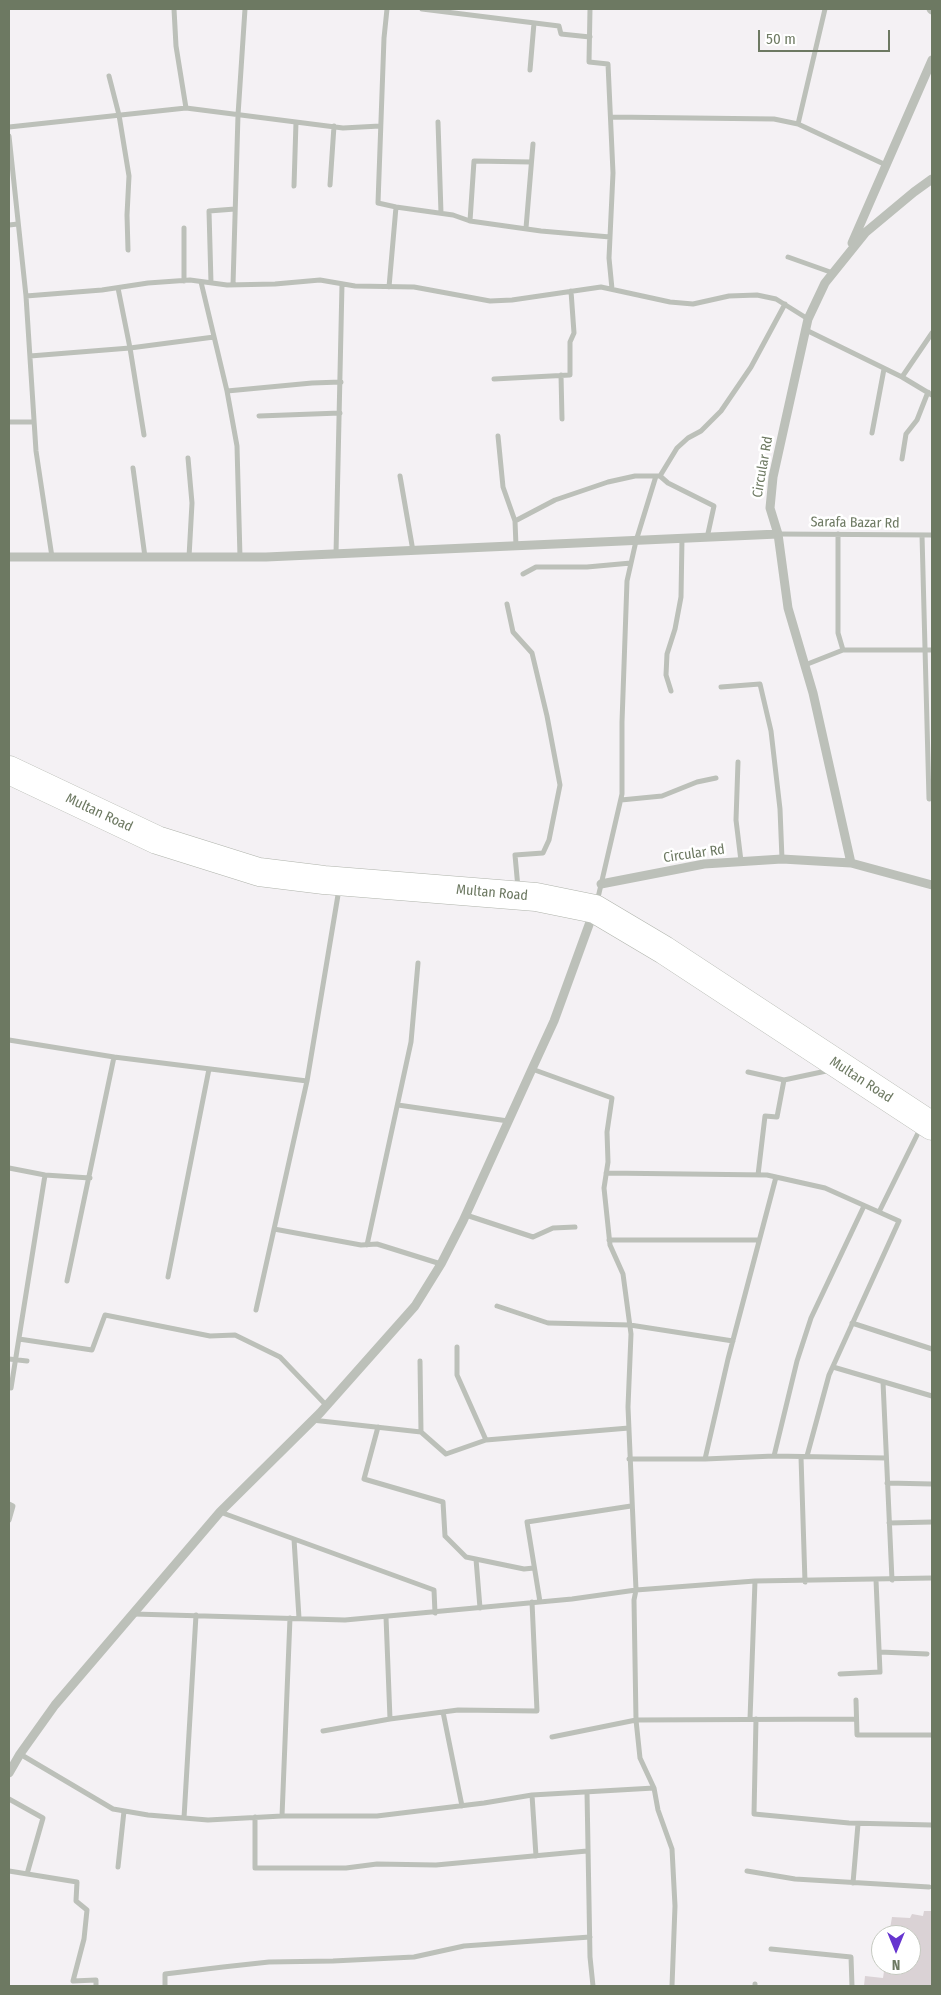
<!DOCTYPE html>
<style>
body{margin:0}
#map{position:relative;width:941px;height:1995px;overflow:hidden;background:#f4f1f4;font-family:"Fira Sans Condensed",sans-serif}
canvas{display:block}
.frame{position:absolute;inset:0;border:10px solid #6d7962;pointer-events:none}
.north{position:absolute;left:871px;top:1925px;width:50px;height:50px;box-sizing:border-box;background:#fff;border:1px solid #c5c9c0;border-radius:50%;rotate:180deg;font-size:14px;font-weight:700;line-height:20px;text-align:center;color:#6d7962}
.north::after{content:'';display:block;margin:auto;width:18px;height:22px;background:#6635cf;clip-path:polygon(50% 0,100% 100%,50% 72%,0 100%)}
.scale{position:absolute;left:758px;top:30px;width:132px;height:22px;box-sizing:border-box;border:2px solid #6d7962;border-top:0;padding-left:6px;font-size:15px;line-height:18px;white-space:nowrap;color:#6d7962;-webkit-text-stroke:4px #fff;paint-order:stroke}
</style>
<div id="map">
<canvas width="941" height="1995"></canvas>
<div class="frame"></div>
<div class="north">N</div>
<div class="scale">50 m</div>
</div>
<script>
const context = document.querySelector('canvas').getContext('2d');
context.lineJoin = 'round';
function paint(path, color) { context.fillStyle = color; context.fill(path, 'evenodd'); }
const poly = rows => new Path2D(rows.map(r => 'M' + r).join(''));
function trace(path, color, width, dash) { context.strokeStyle = color; context.lineWidth = width; context.lineCap = dash ? 'butt' : 'round'; context.setLineDash(dash || []); context.stroke(path); }
function label(font, color, halo, rows, align = 'center') {
  context.font = font + ' "Fira Sans Condensed",sans-serif'; context.lineWidth = 5; context.setLineDash([]); context.textBaseline = 'middle'; context.strokeStyle = halo; context.fillStyle = color; for (const [text, x, y, turn = 0] of rows) {
    context.save(); context.translate(x, y); context.rotate((+turn || 0) * Math.PI / 180); context.textAlign = isNaN(turn) ? turn : align; if (halo) context.strokeText(text, 0, 0); context.fillText(text, 0, 0); context.restore();
  }
}
paint(poly([
 [924,1911,932,1911,932,1986,864,1986,865,1976,883,1978,885,1965,911,1965,911,1935,889,1935,892,1917,910,1918,912,1914,923,1916]
]), '#dad2d5');
const primary = poly([
 [9,770,157,840,259,872,324,880,536,897,595,909,664,950,932,1126]
]);
trace(primary, '#afb3ab', 29);
trace(poly([
 [174,9,176,46,186,108],
 [387,9,384,38,378,203,396,207,453,215,470,221,541,231,610,237],
 [422,9,559,26,561,34,590,37],
 [590,9,589,62,608,64,613,173,609,258,612,289],
 [530,70,534,23],
 [109,76,119,115,129,176,127,215,128,250],
 [611,117,774,119,798,124,886,165],
 [438,122,441,213],
 [798,124,825,9],
 [9,127,186,108,343,128,380,126],
 [9,136,26,296,36,451,52,557],
 [330,185,334,126],
 [294,186,296,122],
 [470,221,474,161,531,162],
 [9,225,18,224],
 [526,228,533,144],
 [788,257,833,273],
 [184,281,184,228],
 [201,282,227,391,237,446,240,557],
 [211,283,209,211,235,209],
 [233,285,238,115,245,9],
 [389,287,396,207],
 [118,288,130,348,144,435],
 [26,296,102,290,148,283,190,280,227,285,275,284,320,280,355,286,414,287,490,301,512,300,601,287,670,302,693,304,729,296,757,295,776,299,808,319],
 [806,330,902,377,932,395],
 [30,356,130,348,214,337],
 [561,375,562,419],
 [902,377,932,333],
 [494,379,570,375,570,342,574,333,571,291],
 [227,391,312,383,341,382],
 [259,416,340,413],
 [9,422,34,422],
 [872,433,884,369],
 [498,436,503,487,515,521,516,546],
 [188,458,192,503,189,557],
 [902,459,906,434,917,420,928,392],
 [133,468,145,557],
 [400,476,413,551],
 [660,476,677,448,688,438,701,431,721,411,751,367,785,304],
 [515,521,555,500,608,482,635,476,660,476,668,483,714,506,707,538],
 [778,534,932,535],
 [838,534,838,633,843,650],
 [922,535,929,799],
 [336,554,342,284],
 [523,574,536,567,587,567,631,563],
 [507,604,513,632,532,653,547,716,560,785,549,840,543,853,515,855,518,888],
 [805,665,843,650,932,650],
 [721,687,760,684,771,731,780,809,782,859],
 [671,691,666,675,667,654,675,629,681,597,682,539],
 [738,762,736,820,741,861],
 [621,800,662,796,697,782,716,778],
 [597,902,622,794,622,722,627,581,636,541,656,476],
 [9,1040,114,1057,307,1081],
 [532,1069,612,1098,607,1132,608,1162,604,1188,610,1245,623,1274,631,1334,628,1407,636,1590,634,1600,636,1720,640,1758,654,1788,658,1810,672,1849,675,1906,672,1986],
 [748,1072,784,1080,831,1070],
 [398,1105,508,1121],
 [9,1168,45,1175,90,1178],
 [606,1173,767,1175,825,1188,899,1221,829,1375,807,1456],
 [758,1175,765,1116,777,1117,784,1080],
 [879,1212,921,1127],
 [466,1215,533,1237,553,1228,575,1227],
 [274,1229,361,1245,377,1244,441,1264],
 [609,1240,759,1240],
 [367,1245,411,1042,418,963],
 [168,1277,209,1069],
 [67,1281,114,1057],
 [497,1306,548,1323,630,1325,733,1341],
 [256,1310,307,1081,339,889],
 [852,1323,932,1349],
 [19,1339,92,1350,105,1315,210,1336,235,1335,280,1357,326,1405],
 [457,1347,457,1375,486,1440],
 [9,1359,27,1361],
 [420,1361,421,1432,446,1454,486,1440,629,1428],
 [833,1367,932,1396],
 [883,1382,892,1580],
 [11,1388,45,1175],
 [312,1420,421,1432],
 [378,1427,364,1479,443,1502,445,1536,466,1557,524,1569,534,1568],
 [774,1456,797,1361,811,1318,864,1206],
 [801,1457,805,1582],
 [629,1459,705,1459,774,1456,886,1458],
 [705,1459,728,1359,776,1177],
 [887,1483,932,1484],
 [9,1504,13,1506,9,1520],
 [220,1512,434,1590,435,1613],
 [889,1523,932,1522],
 [294,1539,299,1618],
 [476,1559,480,1608],
 [540,1602,527,1522,631,1506],
 [134,1614,345,1620,572,1599,636,1590,755,1581,932,1578],
 [386,1617,390,1719],
 [880,1652,927,1654],
 [840,1674,880,1672,876,1580],
 [856,1700,857,1735,932,1735],
 [443,1712,462,1806],
 [750,1719,755,1581],
 [756,1719,754,1814,849,1823,932,1825],
 [323,1731,390,1719,458,1710,537,1711,532,1602],
 [552,1737,636,1720,856,1719],
 [20,1754,113,1809,148,1815,208,1820,282,1816,377,1816,484,1803,532,1795,654,1788],
 [587,1792,590,1957,593,1986],
 [532,1795,536,1856],
 [9,1799,43,1818,27,1874],
 [282,1816,290,1618],
 [255,1817,255,1868,346,1868,377,1864,436,1865,587,1851],
 [184,1818,196,1615],
 [118,1867,124,1811],
 [9,1871,77,1882,76,1901,87,1910,84,1939,73,1981,96,1980,96,1986],
 [747,1871,795,1879,929,1887],
 [853,1883,858,1824],
 [771,1949,851,1957,852,1986],
 [755,1984,755,1986],
 [165,1986,165,1974,223,1967,269,1962,333,1961,414,1957,464,1946,590,1937]
]), '#bcc0b9', 5);
trace(poly([
 [931,9,932,10],
 [852,243,932,60],
 [9,557,266,557,778,534],
 [851,863,813,693,788,608,778,534,770,508,773,477,808,319,825,283,866,232,914,192,932,179],
 [601,884,704,864,782,859,851,863,932,885],
 [9,1773,20,1754,55,1705,220,1512,320,1413,415,1306,441,1264,463,1221,532,1069,554,1021,594,911]
]), '#bcc0b9', 9);
trace(primary, '#fff', 28);
label('14px', '#6d7962', '#fff', [
 ["Circular Rd",763,467,-80],
 ["Sarafa Bazar Rd",855,523,1],
 ["Multan Road",99,813,25],
 ["Circular Rd",694,854,-8],
 ["Multan Road",492,893,5],
 ["Multan Road",861,1080,33]
]);
</script>
